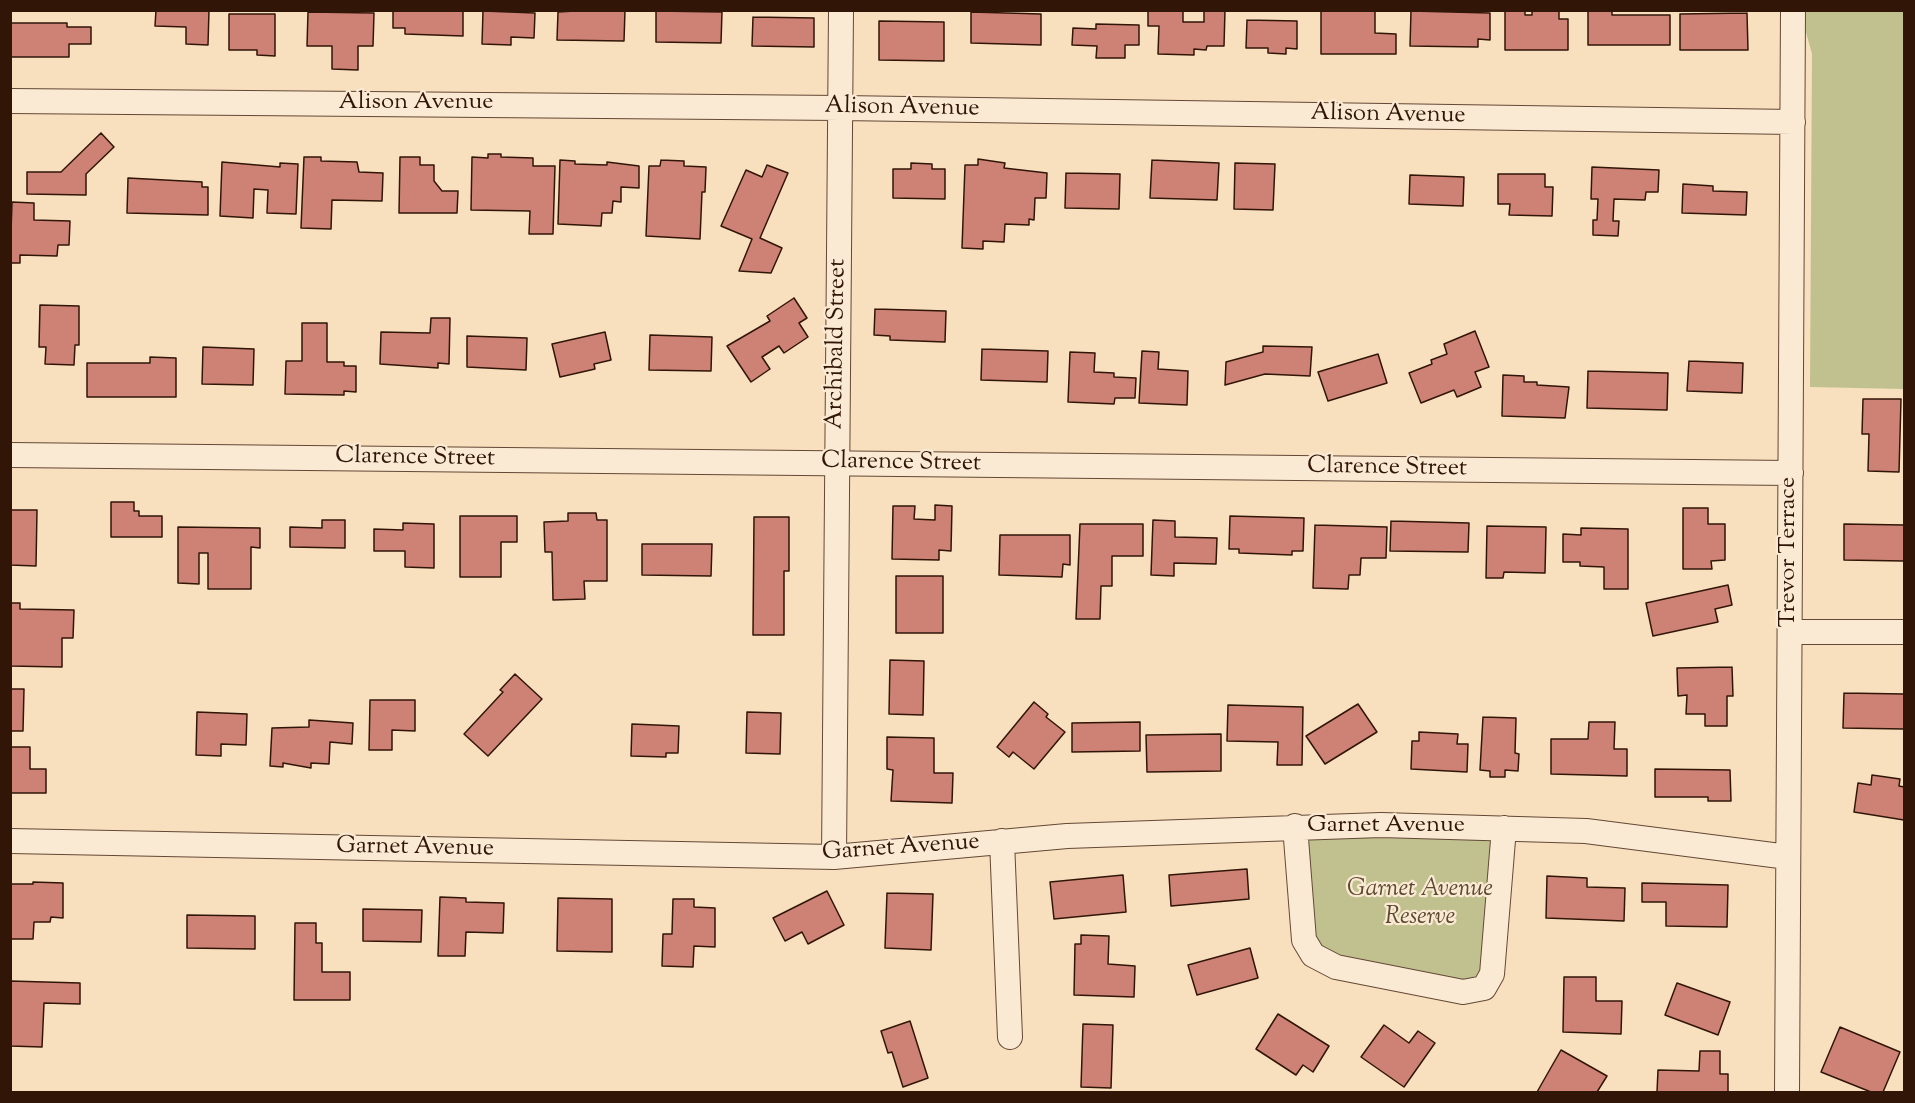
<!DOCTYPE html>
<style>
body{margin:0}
#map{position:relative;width:1915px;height:1103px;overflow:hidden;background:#f8dfbd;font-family:"Sorts Mill Goudy",serif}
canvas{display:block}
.frame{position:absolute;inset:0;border:12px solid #311608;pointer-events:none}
</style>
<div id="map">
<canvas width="1915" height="1103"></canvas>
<div class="frame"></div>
</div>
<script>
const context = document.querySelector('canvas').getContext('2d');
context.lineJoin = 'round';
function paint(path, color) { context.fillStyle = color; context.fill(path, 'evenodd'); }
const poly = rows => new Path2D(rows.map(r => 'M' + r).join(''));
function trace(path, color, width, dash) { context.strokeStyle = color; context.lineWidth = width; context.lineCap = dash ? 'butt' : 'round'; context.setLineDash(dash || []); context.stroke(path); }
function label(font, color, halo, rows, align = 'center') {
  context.font = font + ' "Sorts Mill Goudy",serif'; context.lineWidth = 4.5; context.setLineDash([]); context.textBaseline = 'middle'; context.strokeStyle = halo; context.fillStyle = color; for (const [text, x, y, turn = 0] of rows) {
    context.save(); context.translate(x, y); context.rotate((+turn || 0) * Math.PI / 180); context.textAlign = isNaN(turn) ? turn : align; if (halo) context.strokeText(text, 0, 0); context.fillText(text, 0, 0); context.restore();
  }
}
paint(poly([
 [1800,11,1904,11,1904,389,1810,387,1812,54],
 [1303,833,1498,835,1485,969,1463,985,1341,960,1318,949,1308,935]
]), '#c0c18f');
const building = poly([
 [156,10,209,10,208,45,186,44,186,27,155,26,156,10],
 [393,10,463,10,463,36,405,34,405,28,393,28,393,10],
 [592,10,625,10,624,41,557,40,558,12,592,10],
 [1148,10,1183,10,1183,22,1204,22,1204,10,1225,10,1224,46,1207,46,1206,50,1194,49,1194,55,1158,54,1159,26,1148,26,1148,10],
 [1321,10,1375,10,1375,33,1396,34,1396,54,1321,54,1321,10],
 [1505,10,1525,10,1525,15,1532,15,1532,10,1559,10,1559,19,1568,19,1568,50,1505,50,1505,10],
 [1588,10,1612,10,1612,15,1670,15,1670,45,1588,45,1588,10],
 [483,11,535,13,534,38,511,37,511,45,482,44,483,11],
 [656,11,722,12,721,43,656,42,656,11],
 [1411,11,1490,13,1490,40,1478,39,1478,47,1410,46,1411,11],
 [308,12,374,13,373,46,358,46,358,70,332,69,332,46,307,46,308,12],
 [971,12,1041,14,1041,45,971,43,971,12],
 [1747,13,1748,50,1680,50,1680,14,1747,13],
 [229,14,275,14,275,56,257,55,257,50,229,50,229,14],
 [753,17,814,18,814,47,752,46,753,17],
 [1247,20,1297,21,1297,49,1286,48,1286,54,1268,53,1268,48,1246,48,1247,20],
 [879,21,944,22,944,61,879,60,879,21],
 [11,23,67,23,67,27,91,27,91,44,69,44,69,57,11,57,11,23],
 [1096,24,1139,25,1139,45,1125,45,1125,58,1096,58,1097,46,1072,45,1073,28,1096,29,1096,24],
 [101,133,114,147,86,174,86,195,27,194,27,172,61,172,101,133],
 [488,154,501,154,501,157,533,158,533,166,555,166,553,234,529,234,530,211,471,210,472,157,488,158,488,154],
 [304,157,321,157,321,161,357,162,359,172,383,173,382,201,332,200,331,229,301,228,304,157],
 [400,157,420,157,420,165,434,165,434,181,442,191,458,191,457,213,399,213,400,157],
 [978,159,1005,163,1004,168,1047,173,1046,198,1035,198,1034,220,1029,219,1029,225,1005,224,1004,242,983,241,983,249,962,248,965,165,978,165,978,159],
 [560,160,575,161,575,164,607,165,607,162,639,166,639,188,621,187,621,202,613,201,612,213,602,213,601,226,558,224,560,160],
 [661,160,684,161,684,166,706,167,705,192,702,192,700,239,646,236,649,166,660,166,661,160],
 [1152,160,1219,163,1217,200,1150,198,1152,160],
 [222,162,280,167,280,163,298,164,296,214,267,213,268,190,254,189,253,218,220,216,222,162],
 [911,163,932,164,932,169,945,169,945,199,893,198,893,169,911,169,911,163],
 [1235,163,1275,164,1273,210,1234,209,1235,163],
 [767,165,788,173,760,238,782,248,771,273,739,271,752,239,721,226,746,170,762,177,767,165],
 [1592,167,1659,170,1658,192,1646,192,1645,200,1614,199,1613,221,1619,221,1618,236,1593,235,1593,220,1597,220,1598,199,1591,199,1592,167],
 [1066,173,1120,174,1119,209,1065,208,1066,173],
 [1498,174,1545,174,1545,187,1553,187,1552,216,1509,215,1510,204,1498,204,1498,174],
 [1410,175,1464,177,1463,206,1409,204,1410,175],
 [128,178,202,182,202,187,208,187,208,215,127,213,128,178],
 [1683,184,1713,186,1713,191,1747,192,1746,215,1682,213,1683,184],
 [12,202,34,203,34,220,70,221,69,245,58,245,57,256,20,255,20,263,10,263,12,202],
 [794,298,807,318,799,323,808,337,784,353,779,346,762,357,770,369,751,382,727,346,770,321,767,316,794,298],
 [40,305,79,306,79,345,75,345,74,365,45,364,46,347,39,347,40,305],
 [875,309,946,311,945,342,890,340,890,336,874,335,875,309],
 [431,318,450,318,449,364,438,363,438,368,380,364,381,332,430,333,431,318],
 [302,323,327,323,327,362,344,362,344,366,356,366,356,392,344,391,344,395,285,394,286,361,302,361,302,323],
 [1475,331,1489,367,1475,372,1481,387,1457,397,1454,390,1421,403,1409,373,1432,364,1431,360,1447,354,1444,344,1475,331],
 [605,332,611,360,594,364,595,369,560,377,552,344,605,332],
 [650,335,712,337,711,371,649,370,650,335],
 [467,336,527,338,526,370,467,367,467,336],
 [1263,346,1312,347,1310,376,1265,374,1225,385,1226,362,1263,352,1263,346],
 [203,347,254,349,253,385,202,384,203,347],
 [982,349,1048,351,1047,382,981,380,982,349],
 [1142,351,1159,352,1158,369,1188,371,1187,405,1139,403,1142,351],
 [1070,352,1095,353,1094,372,1114,373,1114,377,1136,378,1135,398,1115,398,1114,404,1068,402,1070,352],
 [1378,354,1387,383,1328,401,1318,372,1378,354],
 [150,357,176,358,176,397,87,397,87,363,150,363,150,357],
 [1689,361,1743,363,1742,393,1687,391,1689,361],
 [1588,371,1668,373,1667,410,1587,408,1588,371],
 [1503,375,1524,376,1524,382,1537,382,1537,385,1569,387,1565,418,1502,416,1503,375],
 [1863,399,1901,399,1899,472,1868,471,1869,434,1862,434,1863,399],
 [111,502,134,502,134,511,139,511,139,516,162,516,162,537,111,537,111,502],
 [935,505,952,506,951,551,939,550,939,560,892,559,893,506,915,506,914,519,935,520,935,505],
 [1683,508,1708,508,1708,524,1725,524,1725,560,1711,561,1712,569,1683,569,1683,508],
 [10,510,37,510,36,566,10,565,10,510],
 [568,513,596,513,597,520,607,520,607,581,584,581,585,599,553,600,552,552,545,552,544,522,568,521,568,513],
 [460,516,517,516,517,542,501,542,501,577,460,577,460,516],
 [1230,516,1304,518,1303,551,1292,551,1292,555,1239,553,1239,549,1229,549,1230,516],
 [754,517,789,517,789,571,784,571,784,635,753,635,754,517],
 [322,520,345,520,345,548,290,547,290,527,322,528,322,520],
 [1153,520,1175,521,1175,537,1217,538,1216,564,1174,563,1174,576,1151,575,1153,520],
 [1391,521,1469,523,1468,552,1390,551,1391,521],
 [403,523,434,524,434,568,405,567,405,551,374,551,374,529,403,530,403,523],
 [1080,524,1143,524,1143,556,1112,556,1112,586,1101,586,1100,619,1076,619,1080,524],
 [1844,524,1904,525,1904,561,1844,560,1844,524],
 [1315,525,1387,527,1386,558,1361,558,1360,575,1349,575,1348,589,1313,588,1315,525],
 [1487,526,1546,527,1545,573,1504,572,1503,578,1486,578,1487,526],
 [178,527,260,528,260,548,251,547,251,589,208,589,208,553,199,553,199,584,178,583,178,527],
 [1581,528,1628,529,1628,589,1604,589,1604,567,1580,566,1580,562,1563,562,1563,534,1581,535,1581,528],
 [1000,535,1070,535,1070,565,1063,564,1062,577,999,575,1000,535],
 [642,544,712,544,711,576,642,575,642,544],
 [896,576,943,576,943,633,896,633,896,576],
 [1728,585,1732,605,1715,609,1718,622,1653,636,1646,603,1728,585],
 [10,603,20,603,20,609,74,610,73,638,62,638,62,667,10,666,10,603],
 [890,660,924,661,923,715,889,714,890,660],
 [1732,667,1733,696,1727,696,1727,726,1705,726,1705,714,1686,714,1687,695,1678,696,1677,668,1732,667],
 [515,674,542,699,488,756,464,734,503,692,500,690,515,674],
 [10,689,24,689,23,731,10,731,10,689],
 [1844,693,1904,694,1904,729,1843,728,1844,693],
 [370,700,415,700,415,731,392,730,392,750,369,750,370,700],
 [1034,702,1048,714,1046,717,1065,732,1034,769,1013,752,1009,757,997,747,1034,702],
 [1358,704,1377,732,1325,764,1306,736,1358,704],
 [1228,705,1303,707,1302,765,1277,765,1278,742,1227,741,1228,705],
 [197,712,247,714,246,745,221,744,221,756,196,755,197,712],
 [747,712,781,713,780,754,746,753,747,712],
 [1483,717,1516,718,1515,753,1519,754,1518,771,1505,770,1505,777,1490,777,1490,771,1480,770,1483,717],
 [309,720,353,723,352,744,330,742,329,764,311,763,311,768,283,763,283,767,270,766,272,728,309,727,309,720],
 [1140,722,1140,751,1072,752,1072,723,1140,722],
 [1589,722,1615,722,1614,749,1627,749,1627,776,1551,774,1551,739,1588,739,1589,722],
 [632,724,679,726,678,753,666,753,666,757,631,756,632,724],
 [1419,732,1458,734,1457,744,1468,744,1467,772,1411,769,1412,741,1419,741,1419,732],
 [1221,734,1221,771,1147,772,1146,735,1221,734],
 [887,737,934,738,934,773,953,773,952,803,891,801,893,770,887,769,887,737],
 [10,747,30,747,30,769,46,769,46,793,10,793,10,747],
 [1655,769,1730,770,1731,801,1708,801,1708,797,1655,797,1655,769],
 [1872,775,1900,779,1899,786,1904,787,1904,820,1854,812,1858,783,1871,785,1872,775],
 [1247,869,1249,899,1171,906,1169,875,1247,869],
 [1123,875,1126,912,1054,919,1050,882,1123,875],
 [1547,876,1587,878,1587,887,1625,888,1624,921,1546,918,1547,876],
 [33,882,63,883,63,918,51,917,50,922,34,922,33,939,10,939,10,884,33,884,33,882],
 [1642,883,1728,885,1727,927,1666,926,1666,902,1642,902,1642,883],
 [827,891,844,925,808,944,802,932,785,941,773,918,827,891],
 [887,893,933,894,931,950,885,948,887,893],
 [440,897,466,898,466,902,504,903,503,933,466,932,465,956,438,956,440,897],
 [558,898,612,899,612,952,557,951,558,898],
 [673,899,694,899,694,907,715,908,715,947,694,946,693,967,662,966,663,934,672,934,673,899],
 [363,909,422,910,421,942,363,941,363,909],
 [187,915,255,916,255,949,187,948,187,915],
 [295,923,316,923,316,943,322,943,322,972,350,972,350,1000,294,1000,295,923],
 [1081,935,1109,936,1108,964,1135,966,1134,997,1074,995,1075,944,1081,944,1081,935],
 [1250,948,1258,978,1197,995,1188,965,1250,948],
 [1564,977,1596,977,1596,1001,1622,1001,1621,1034,1563,1032,1564,977],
 [10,981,80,983,80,1004,44,1003,42,1047,10,1046,10,981],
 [1677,983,1730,1002,1718,1035,1665,1015,1677,983],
 [1278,1014,1329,1046,1313,1072,1303,1065,1296,1075,1256,1049,1278,1014],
 [910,1021,928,1078,903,1087,892,1052,888,1053,881,1031,910,1021],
 [1083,1024,1113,1025,1111,1088,1081,1087,1083,1024],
 [1384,1025,1409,1043,1418,1031,1435,1043,1404,1087,1361,1057,1384,1025],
 [1840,1027,1900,1052,1883,1092,1871,1092,1821,1072,1840,1027],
 [1561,1050,1607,1076,1597,1092,1537,1092,1561,1050],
 [1700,1051,1720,1051,1720,1074,1728,1074,1728,1092,1657,1092,1658,1070,1699,1071,1700,1051]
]);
paint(building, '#ce8276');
trace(building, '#311608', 1.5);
const minor = poly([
 [10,101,841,108,1793,122],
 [10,455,1791,473],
 [1790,632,1904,632],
 [1295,826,1304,940,1313,955,1336,967,1463,992,1484,988,1492,974,1504,828],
 [10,841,834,857,1067,836,1381,825,1586,831,1788,857],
 [1002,841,1010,1037],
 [834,857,841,10],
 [1787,1092,1793,10]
]);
trace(minor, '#634835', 26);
trace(minor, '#faead4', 24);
label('24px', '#311608', '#faead4', [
 ["Alison Avenue",416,104],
 ["Alison Avenue",902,109,1],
 ["Alison Avenue",1388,116,1],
 ["Archibald Street",838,344,-89],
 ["Clarence Street",415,459,1],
 ["Clarence Street",901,464,1],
 ["Clarence Street",1387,469,1],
 ["Trevor Terrace",1790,552,-90],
 ["Garnet Avenue",1386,827],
 ["Garnet Avenue",415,849,1],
 ["Garnet Avenue",901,849,-4]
]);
label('italic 24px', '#5c4930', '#faead4', [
 ["Garnet Avenue",1420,891],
 ["Reserve",1420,919]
]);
</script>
